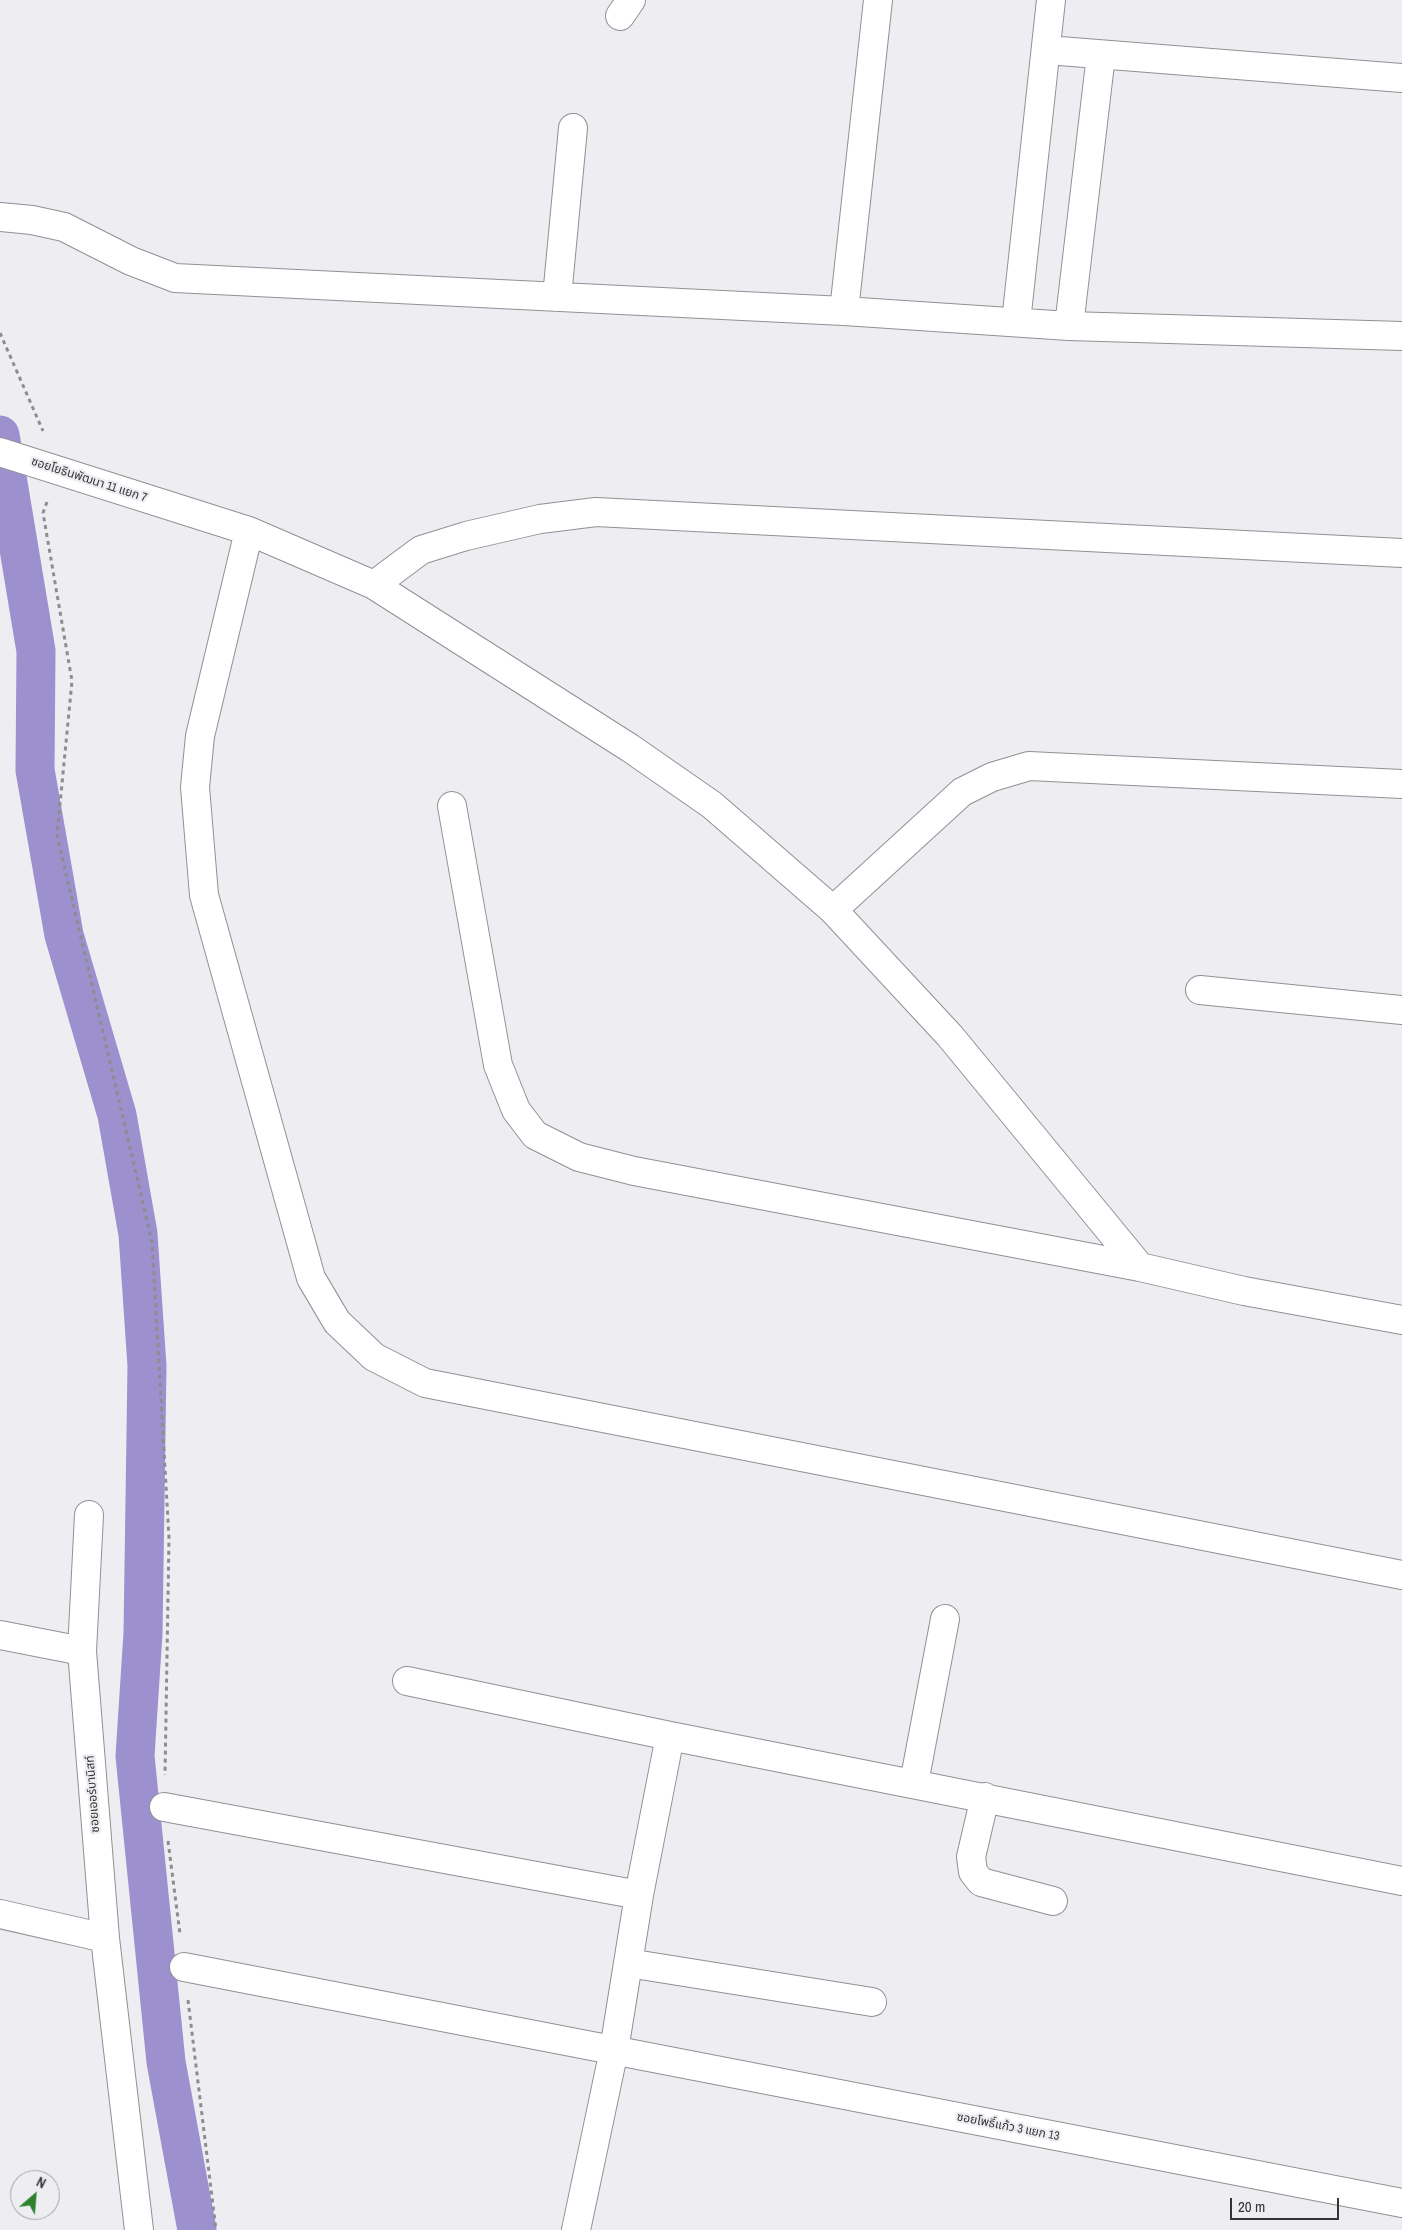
<!DOCTYPE html>
<meta charset="utf-8">
<style>
body{margin:0}
#map{position:relative;width:1402px;height:2230px;overflow:hidden;background:#eeeef2;font-family:"Archivo Narrow",sans-serif}
canvas{display:block}
.north{position:absolute;left:10px;top:2170px;width:50px;height:50px;box-sizing:border-box;background:#eeeef2;border:1px solid #a4a4a7;border-radius:50%;rotate:27deg;font-size:14px;font-weight:700;line-height:20px;text-align:center;color:#353536}
.north::after{content:'';display:block;margin:auto;width:18px;height:22px;background:#2e822f;clip-path:polygon(50% 0,100% 100%,50% 72%,0 100%)}
.scale{position:absolute;left:1230px;top:2198px;width:109px;height:22px;box-sizing:border-box;border:2px solid #353536;border-top:0;padding-left:6px;font-size:15px;line-height:18px;white-space:nowrap;color:#353536;-webkit-text-stroke:4px #eeeef2;paint-order:stroke}
</style>
<div id="map">
<canvas width="1402" height="2230"></canvas>
<div class="north">N</div>
<div class="scale">20 m</div>
</div>
<script>
const context = document.querySelector('canvas').getContext('2d');
context.lineJoin = 'round';
const poly = rows => new Path2D(rows.map(r => 'M' + r).join(''));
function trace(path, color, width, dash) { context.strokeStyle = color; context.lineWidth = width; context.lineCap = dash ? 'butt' : 'round'; context.setLineDash(dash || []); context.stroke(path); }
function label(font, color, halo, rows, align = 'center') {
  context.font = font + ' "Archivo Narrow","Noto Sans Thai",sans-serif'; context.lineWidth = 4.5; context.setLineDash([]); context.textBaseline = 'middle'; context.strokeStyle = halo; context.fillStyle = color; for (const [text, x, y, turn = 0] of rows) {
    context.save(); context.translate(x, y); context.rotate((+turn || 0) * Math.PI / 180); context.textAlign = isNaN(turn) ? turn : align; if (halo) context.strokeText(text, 0, 0); context.fillText(text, 0, 0); context.restore();
  }
}
trace(poly([
 [0,435,36,651,35,770,64,935,117,1115,138,1234,147,1366,143,1633,135,1756,166,2062,197,2230]
]), '#9d90cf', 39);
const street = poly([
 [620,16,631,0],
 [1047,50,1402,78],
 [0,217,32,220,64,227,131,261,175,278,844,311,1069,326,1402,336],
 [557,297,573,128],
 [844,311,878,0],
 [1016,322,1051,0],
 [1069,326,1101,55],
 [0,452,249,531,374,585,630,748,712,805,833,910,950,1036,1140,1267],
 [249,531,200,736,195,787,204,895,311,1278,337,1322,374,1357,425,1383,1402,1575],
 [374,585,421,550,466,536,540,519,596,512,1402,553],
 [452,806,498,1065,516,1110,535,1135,579,1157,634,1171,1140,1267,1244,1291,1402,1320],
 [833,910,962,792,992,777,1029,766,1402,784],
 [1200,990,1402,1010],
 [89,1515,82,1651,105,1938,139,2230],
 [0,1635,82,1651],
 [407,1681,670,1736,1402,1881],
 [914,1783,945,1619],
 [985,1797,971,1857,973,1872,981,1882,1053,1901],
 [164,1807,639,1895],
 [0,1914,105,1938],
 [628,1963,872,2002],
 [184,1967,1402,2203],
 [576,2230,614,2050,639,1895,670,1736]
]);
trace(street, '#919094', 30);
trace(poly([
 [0,333,43,431],
 [47,502,43,513,72,681,57,835,152,1242,169,1538,165,1775],
 [168,1841,180,1934],
 [188,2000,216,2230]
]), '#8d8d90', 3, [4, 4]);
trace(street, '#fff', 28);
label('12px', '#353536', '#eeeef2', [
 ["ซอยโยธินพัฒนา 11 แยก 7",89,480,18],
 ["ซอยเออร์บานิสท์",93,1794,-94],
 ["ซอยโพธิ์แก้ว 3 แยก 13",1008,2127,11]
]);
</script>
